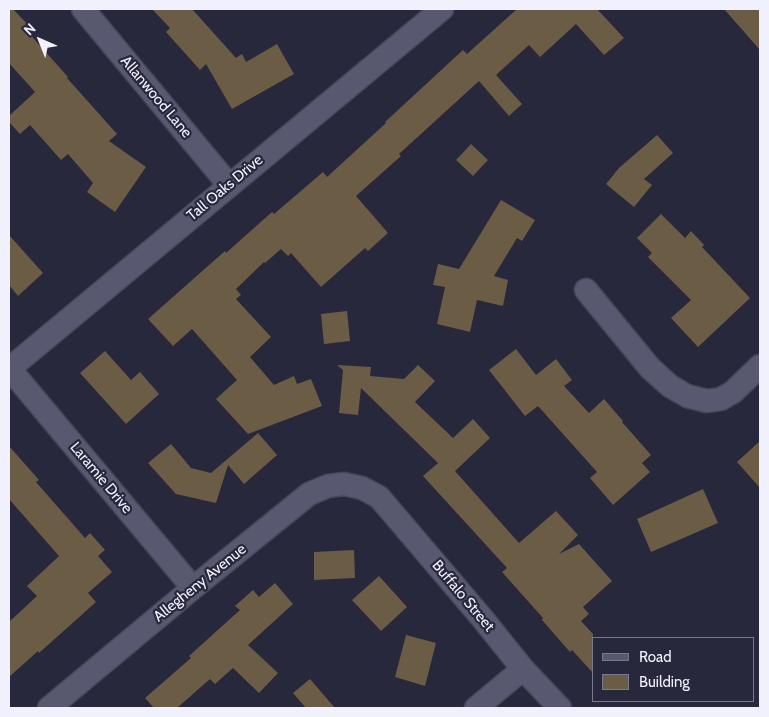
<!DOCTYPE html>
<style>
body{margin:0}
#map{position:relative;width:769px;height:717px;overflow:hidden;background:#28283d;font-family:Cabin,sans-serif}
canvas{display:block}
.frame{position:absolute;inset:0;border:10px solid #f1f1fd;pointer-events:none}
.legend{position:absolute;left:592px;top:637px;width:162px;height:65px;box-sizing:border-box;background:#28283d;border:1px solid #78788a;margin:0;padding:6px 9px;list-style:none;font-size:15px;color:#f1f1fd}
.legend li{display:flex;align-items:center;gap:10px;height:25px}
.legend b{width:25px;border:1px solid #78788a}
.north{position:absolute;left:15px;top:15px;width:50px;height:50px;-webkit-text-stroke:4px #28283d;paint-order:stroke;rotate:316deg;font-size:14px;font-weight:700;line-height:20px;text-align:center;color:#f1f1fd}
.north::after{content:'';display:block;margin:auto;width:18px;height:22px;background:#f1f1fd;clip-path:polygon(50% 0,100% 100%,50% 72%,0 100%)}
</style>
<div id="map">
<canvas width="769" height="717"></canvas>
<div class="frame"></div>
<ul class="legend">
<li><b style="height:6px;background:#585870"></b>Road</li>
<li><b style="height:14px;background:#6b5c45"></b>Building</li>
</ul>
<div class="north">N</div>
</div>
<script>
const context = document.querySelector('canvas').getContext('2d');
context.lineJoin = 'round';
function paint(path, color) { context.fillStyle = color; context.fill(path, 'evenodd'); }
const poly = rows => new Path2D(rows.map(r => 'M' + r).join(''));
function trace(path, color, width, dash) { context.strokeStyle = color; context.lineWidth = width; context.lineCap = dash ? 'butt' : 'round'; context.setLineDash(dash || []); context.stroke(path); }
function label(font, color, halo, rows, align = 'center') {
  context.font = font + ' Cabin,sans-serif'; context.lineWidth = 4.5; context.setLineDash([]); context.textBaseline = 'middle'; context.strokeStyle = halo; context.fillStyle = color; for (const [text, x, y, turn = 0] of rows) {
    context.save(); context.translate(x, y); context.rotate((+turn || 0) * Math.PI / 180); context.textAlign = isNaN(turn) ? turn : align; if (halo) context.strokeText(text, 0, 0); context.fillText(text, 0, 0); context.restore();
  }
}
paint(poly([
 [9,9,13,9,30,27,26,30,68,77,67,78,117,134,109,141,146,167,115,212,87,192,93,183,68,154,61,160,30,125,20,134,9,122,9,116,35,92,9,63],
 [152,9,192,9,236,58,242,54,246,62,277,44,294,74,232,109,206,64,200,70,166,32,170,28],
 [517,9,597,9,624,38,604,55,576,24,540,57,529,45,496,75,522,104,509,116,479,81,399,154,401,156,356,196,388,233,368,251,365,248,321,287,291,253,288,256,281,249,265,263,264,262,236,289,241,295,236,299,271,337,250,357,274,385,294,376,297,384,311,379,322,406,248,434,216,399,237,380,192,329,173,346,148,319,225,251,226,253,272,212,274,214,323,172,327,177,386,123,385,122,463,50,467,54],
 [724,9,760,9,760,50],
 [657,135,673,153,644,179,652,185,634,207,606,184,619,168],
 [471,144,488,160,473,176,456,160],
 [501,200,535,220,522,241,517,238,494,276,508,280,503,306,477,300,470,332,437,324,445,287,433,285,438,264,459,269],
 [661,214,685,238,691,231,704,245,702,247,750,298,698,347,671,318,691,300,648,257,652,253,637,238],
 [9,235,43,273,18,296,9,285],
 [347,311,350,341,324,344,321,314],
 [516,349,536,375,556,359,572,380,564,386,589,413,604,399,623,421,622,422,651,455,642,463,650,472,613,505,590,478,597,472,538,406,525,416,489,370],
 [105,351,131,380,140,372,159,394,126,424,80,373],
 [337,365,371,367,370,376,404,379,418,365,435,381,415,402,453,438,473,419,490,438,455,471,519,543,556,511,578,535,559,554,579,544,612,581,583,607,589,614,581,621,593,634,593,673,572,650,570,652,542,620,543,618,502,572,507,568,423,476,438,463,361,388,358,415,339,413,343,370],
 [258,433,277,455,244,484,228,465,216,503,176,494,148,463,171,444,191,468,211,473],
 [760,441,760,488,737,462],
 [9,446,39,480,36,482,85,538,90,533,105,550,98,556,112,572,88,593,96,602,39,653,38,651,9,677,9,622,37,596,27,586,59,556,9,499],
 [703,489,718,523,651,552,637,519],
 [354,550,355,578,314,580,314,552],
 [379,576,407,607,381,631,352,600],
 [275,583,293,604,248,645,278,673,259,693,233,668,215,684,210,679,177,708,154,708,145,698,191,658,189,656,240,610,235,606,253,590,259,597],
 [406,635,436,643,425,686,395,677],
 [310,679,335,708,306,708,293,693]
]), '#6b5c45');
const minor = poly([
 [83,9,229,185],
 [586,290,650,368,670,386,687,396,707,401,721,399,733,392,760,366],
 [9,368,193,588],
 [9,369,442,9],
 [49,708,193,588,309,494,328,486,344,484,362,488,379,497,482,618,523,669,560,708],
 [476,708,523,669]
]);
trace(minor, '#474658', 25);
trace(minor, '#585870', 22);
label('15px', '#f1f1fd', '#28283d', [
 ["Allanwood Lane",156,97,50],
 ["Tall Oaks Drive",225,188,-40],
 ["Laramie Drive",101,478,50],
 ["Allegheny Avenue",200,583,-39],
 ["Buffalo Street",463,596,50]
]);
</script>
